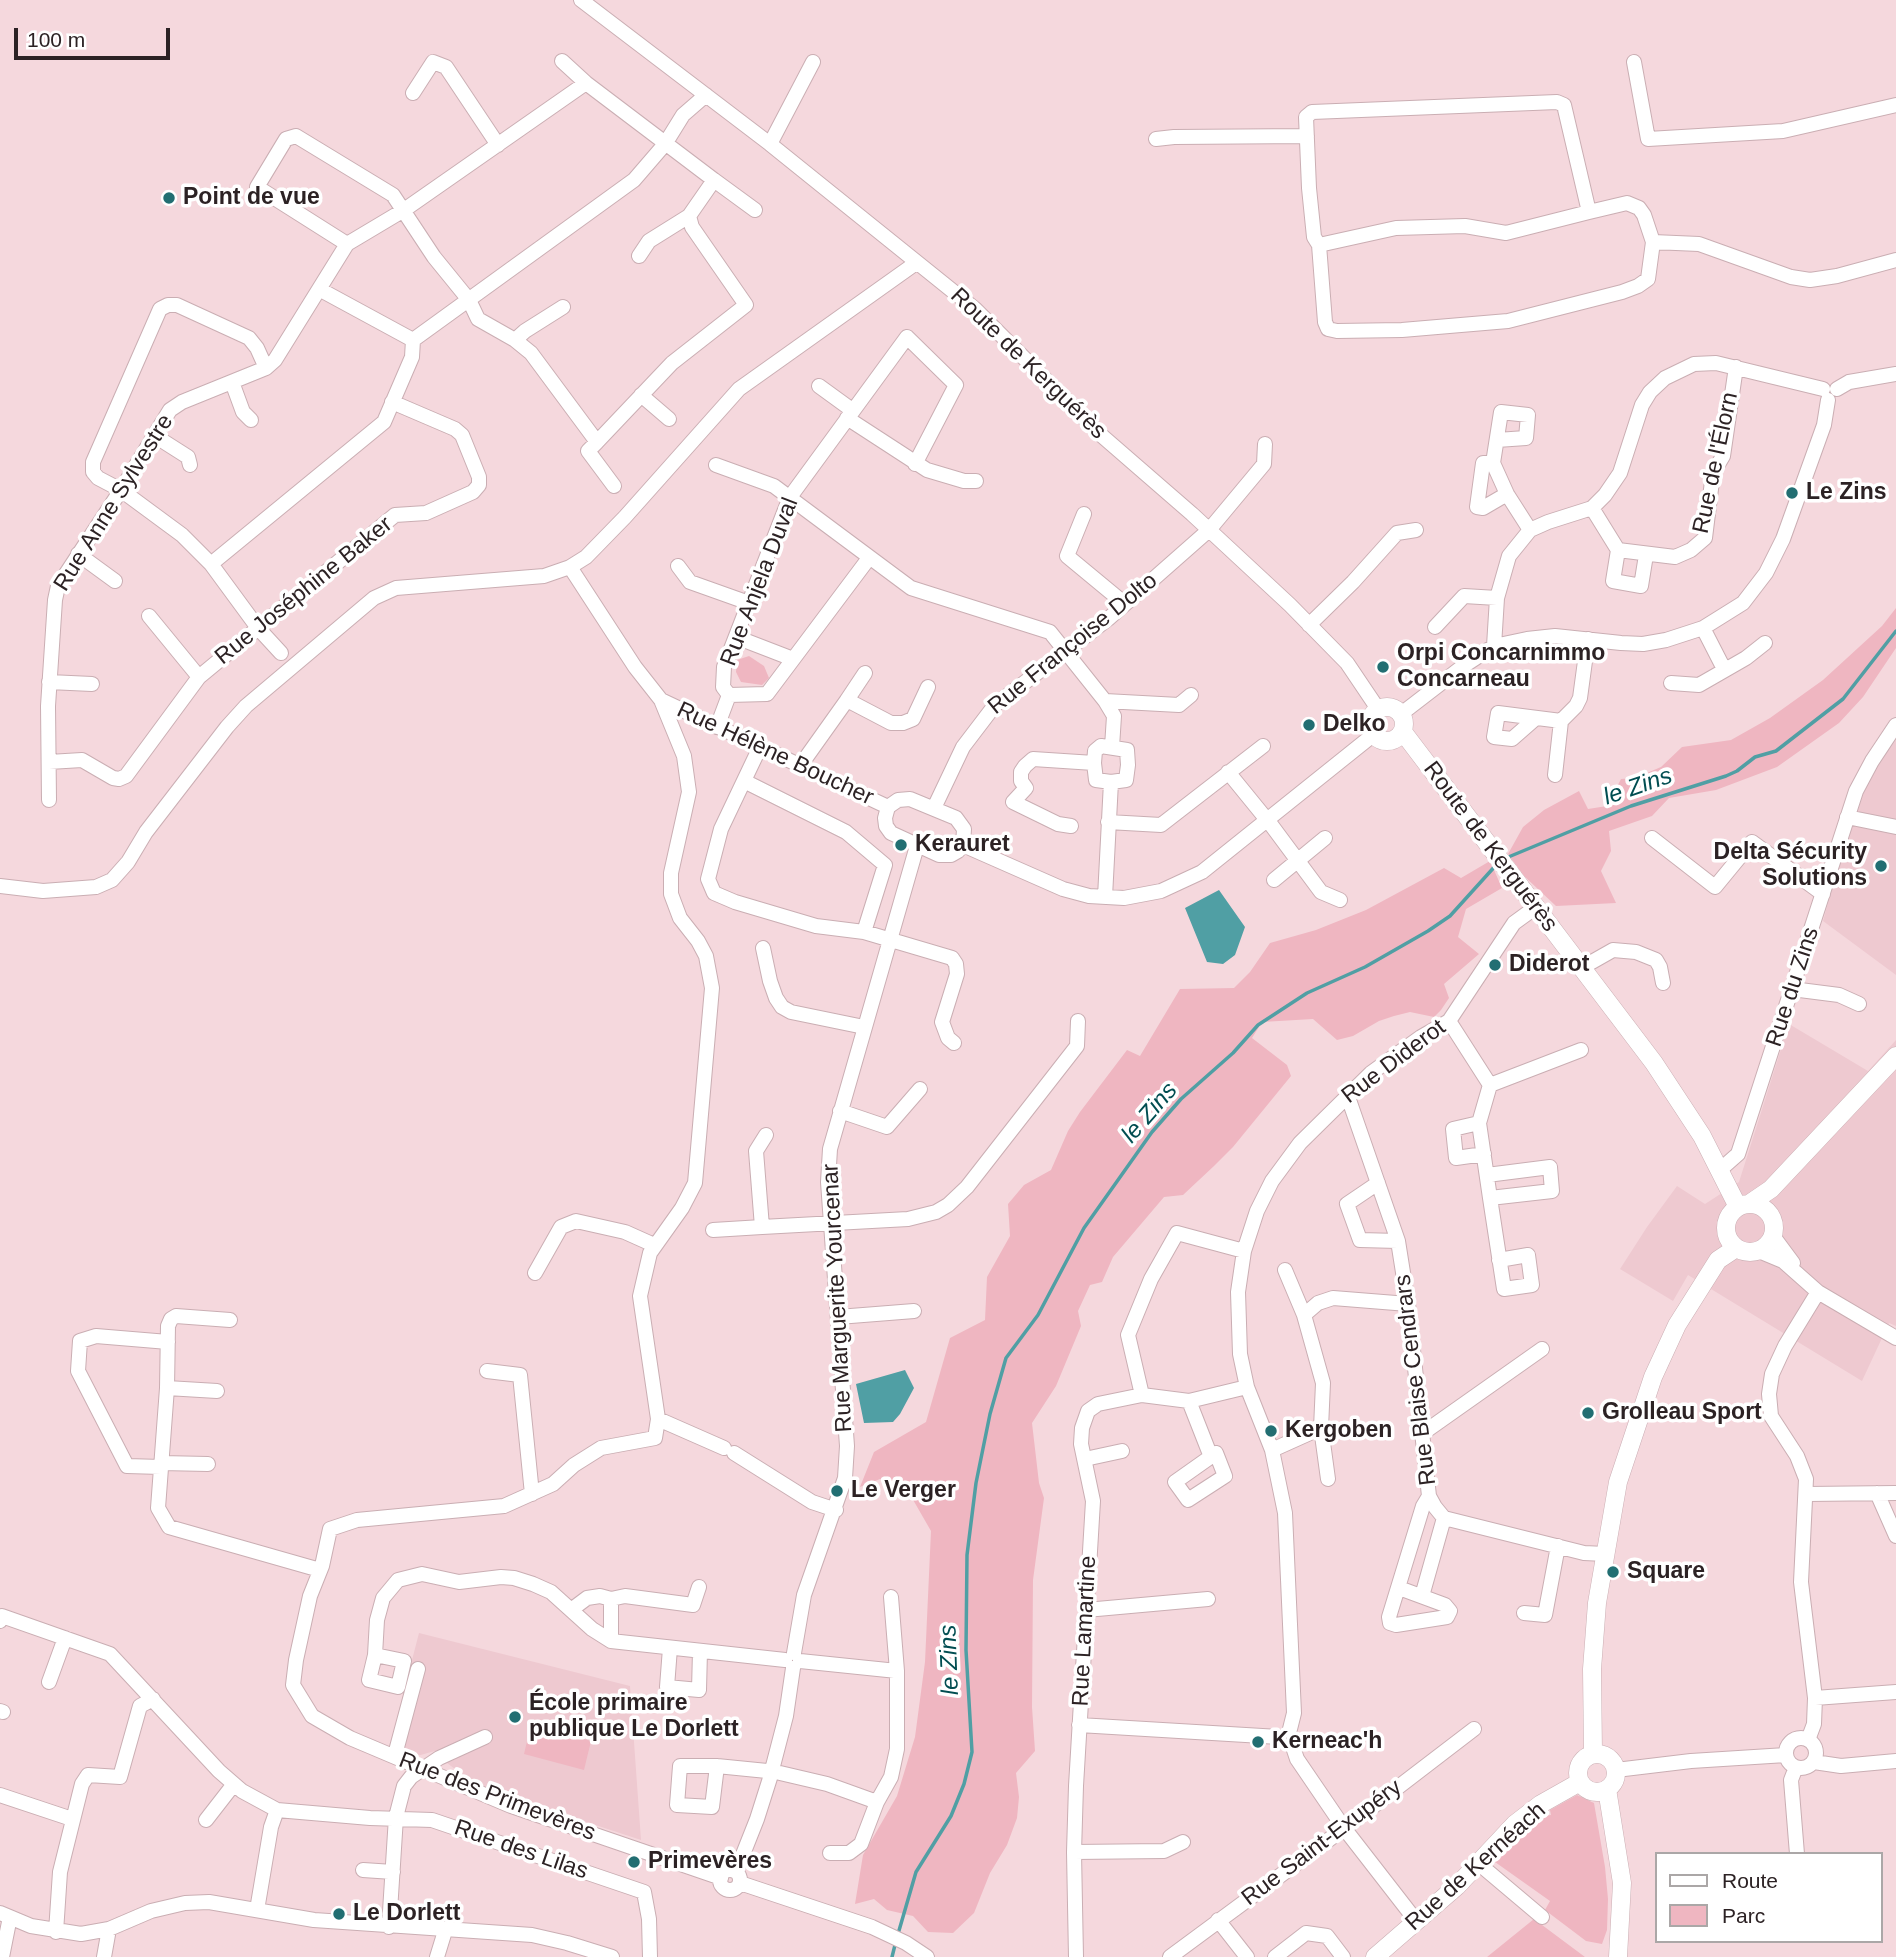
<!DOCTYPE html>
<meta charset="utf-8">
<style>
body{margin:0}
#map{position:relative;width:1896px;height:1957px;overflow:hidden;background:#f5d8dd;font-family:Arial,sans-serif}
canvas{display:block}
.legend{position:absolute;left:1655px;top:1852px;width:228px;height:91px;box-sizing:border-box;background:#fff;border:2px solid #aba7a7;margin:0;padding:9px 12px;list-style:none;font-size:21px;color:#2c2224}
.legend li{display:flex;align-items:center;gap:14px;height:35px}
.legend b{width:35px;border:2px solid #aba7a7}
.scale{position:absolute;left:14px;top:28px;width:156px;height:32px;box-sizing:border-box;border:4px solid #2c2224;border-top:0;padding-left:9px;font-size:21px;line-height:24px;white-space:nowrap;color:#2c2224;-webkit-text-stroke:5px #fff;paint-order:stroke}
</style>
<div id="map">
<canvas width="1896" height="1957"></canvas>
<ul class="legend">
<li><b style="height:9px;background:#fff"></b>Route</li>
<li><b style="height:19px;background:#efb6c1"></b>Parc</li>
</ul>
<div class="scale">100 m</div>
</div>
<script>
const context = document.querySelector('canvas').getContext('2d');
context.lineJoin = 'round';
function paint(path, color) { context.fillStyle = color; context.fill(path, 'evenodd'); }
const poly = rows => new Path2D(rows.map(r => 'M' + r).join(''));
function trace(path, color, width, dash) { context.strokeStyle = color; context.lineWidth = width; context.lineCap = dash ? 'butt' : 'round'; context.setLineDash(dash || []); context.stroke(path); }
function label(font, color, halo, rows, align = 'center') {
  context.font = font + ' Arial,sans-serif'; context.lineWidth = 7; context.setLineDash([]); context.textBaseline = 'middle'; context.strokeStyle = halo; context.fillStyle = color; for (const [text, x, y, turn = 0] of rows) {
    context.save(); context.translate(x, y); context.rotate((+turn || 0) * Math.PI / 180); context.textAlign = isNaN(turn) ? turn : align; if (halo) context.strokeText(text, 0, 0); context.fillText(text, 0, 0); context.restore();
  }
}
paint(poly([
 [1896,740,1896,975,1823,921,1859,790],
 [1789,1024,1868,1071,1896,1040,1896,1326,1889,1323,1862,1381,1688,1275,1673,1301,1620,1269,1647,1227,1677,1186,1705,1204,1739,1182],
 [419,1633,630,1686,641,1840,492,1791,467,1778,447,1763,442,1749,417,1756,389,1749]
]), '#eec9d0');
paint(poly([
 [1896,608,1896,648,1863,697,1839,723,1777,767,1716,790,1669,798,1652,816,1609,831,1611,851,1601,871,1616,903,1556,906,1524,876,1508,854,1523,827,1544,810,1579,791,1588,809,1607,806,1621,779,1635,778,1661,767,1682,747,1731,740,1770,718,1823,680,1882,626],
 [749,656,764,666,769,678,762,685,741,682,736,672,737,660],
 [1490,861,1502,888,1466,909,1458,937,1479,954,1444,984,1449,998,1441,1010,1434,1017,1410,1012,1394,1016,1379,1021,1353,1036,1337,1040,1313,1019,1262,1022,1252,1038,1287,1065,1291,1076,1233,1147,1214,1166,1183,1195,1164,1197,1113,1257,1102,1282,1090,1285,1078,1311,1081,1326,1056,1386,1032,1423,1039,1483,1044,1498,1033,1580,1032,1707,1035,1751,1016,1773,1019,1797,1017,1818,1007,1845,990,1873,974,1913,953,1933,928,1932,913,1916,887,1910,874,1899,855,1904,863,1855,897,1796,915,1737,925,1662,931,1531,912,1498,880,1479,860,1487,874,1452,926,1422,950,1338,985,1320,987,1277,1010,1236,1008,1204,1024,1185,1051,1170,1068,1131,1080,1112,1127,1050,1140,1056,1180,989,1234,988,1250,972,1270,943,1316,930,1366,910,1444,868,1461,878],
 [531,1725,591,1741,584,1770,524,1754],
 [1577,1795,1594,1803,1605,1867,1608,1899,1607,1930,1602,1944,1586,1941,1545,1910,1550,1901,1495,1862,1526,1829,1543,1816,1551,1815,1550,1810],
 [1534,1919,1585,1957,1487,1957]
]), '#efb6c1');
paint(poly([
 [1219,890,1245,927,1235,955,1223,964,1207,962,1185,908],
 [905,1370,914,1388,900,1414,893,1422,864,1423,856,1384]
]), '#509fa4');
trace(poly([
 [1506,858,1631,806,1726,776,1737,771,1755,757,1776,751,1843,699,1896,631],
 [898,1934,916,1872,951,1816,964,1784,972,1752,966,1650,967,1555,976,1483,990,1414,1006,1358,1038,1315,1084,1228,1152,1132,1181,1099,1233,1053,1258,1025,1307,993,1365,967,1428,931,1450,916,1497,864],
 [892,1957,896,1941]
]), '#509fa4', 3.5);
const minor = poly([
 [581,0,770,144,975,309,1101,435,1192,514,1290,605,1347,663,1378,709],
 [1634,62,1648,139,1783,131,1896,105],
 [413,93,433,62,446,67,498,145],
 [1156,139,1174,137,1307,136],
 [770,144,813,62],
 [714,180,755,210],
 [1653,242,1699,244,1791,277,1810,280,1837,276,1896,260],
 [347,244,257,187,286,139,296,136,393,195,434,257,469,300,478,319,515,340,531,353,597,442,672,363,746,305,692,227,689,216,714,180,586,83,562,61],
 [1319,245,1396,228,1465,226,1506,233,1589,212,1627,203,1639,208,1644,215,1653,242,1648,279,1638,286,1622,292,1508,321,1402,330,1337,331,1328,329,1325,322,1319,245,1314,237,1309,188,1306,117,1312,112,1557,102,1564,105,1589,212],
 [639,256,649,241,689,216],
 [319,289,413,340,634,180,665,144,683,115,706,95],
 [515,340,525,331,563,307],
 [266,368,257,348,249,338,177,305,168,305,160,309,93,462,93,472,98,478,121,490,182,535,211,564,258,628,281,653],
 [232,382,243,412,251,420],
 [819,386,852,410],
 [1837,389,1849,382,1896,374],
 [641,395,669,419],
 [847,418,927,470,964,481,976,481],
 [155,436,188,457,190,465],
 [1497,440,1526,438,1528,415,1501,412,1493,463,1507,494,1530,530],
 [597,442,588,451,614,486],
 [1493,463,1483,463,1477,507,1483,508,1507,494],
 [716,465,774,486,911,588,1050,632,1105,701,1114,716,1112,747],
 [1592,508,1618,550,1613,581,1641,586,1646,555],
 [1084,514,1067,556,1125,604],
 [1618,550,1675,557,1691,550,1705,538,1713,473,1723,456,1736,367],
 [78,554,115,581],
 [211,564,384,422,412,357,413,340],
 [678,566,690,582,749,603],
 [570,567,635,667,661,700,684,756,689,792,671,873,671,894,680,918,698,941,706,956,712,988,695,1183,682,1208,650,1253,640,1296,658,1419,655,1438,601,1448,574,1465,553,1484,504,1506,357,1520,330,1529,322,1566,310,1596,296,1660,293,1685,312,1716,350,1738,511,1806,721,1878],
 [149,616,199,677],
 [1309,625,1353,582,1397,533,1416,530],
 [1435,627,1464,596,1497,598],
 [1703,628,1724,669],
 [736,637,793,659],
 [1494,646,1497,598,1509,556,1530,530,1548,522,1592,508,1605,495,1620,473,1642,405,1650,392,1665,378,1694,364,1716,363,1823,389],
 [49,682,92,684],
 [1671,683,1699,685,1746,658,1765,643],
 [729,695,767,694,869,558],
 [661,700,888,807],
 [847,700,865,673],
 [1105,701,1179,705,1191,695],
 [1401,714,1462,667,1494,646,1527,639,1555,636,1621,643,1643,644,1666,640,1703,628,1743,603,1766,573,1783,539,1824,425,1828,400],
 [1536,718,1512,739,1494,737,1498,713,1561,721],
 [717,727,729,695,723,687,724,667,790,497,907,337,956,385,915,464],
 [1101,746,1127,750,1128,765,1126,780,1111,782,1096,780,1094,763,1095,751,1101,746],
 [760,747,721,829,708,879,714,893,735,902,816,926,864,932,952,958,956,964,957,974,942,1022,948,1038,954,1043],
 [49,762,82,760,113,778,119,779,126,776,199,677,395,515,426,513,473,492,479,485,479,477,462,435,455,429,392,402],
 [800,766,847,700,891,723,903,723,913,719,928,687],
 [1228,772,1272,826,1321,892,1340,900],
 [1555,775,1561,721,1576,706,1580,698,1588,639],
 [744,781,846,832,885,865,864,932],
 [910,799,956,818,964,829,963,845,958,851,951,855,939,855,891,833,886,826,885,818,888,807,898,800,910,799],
 [49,800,48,706,55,600,58,586,121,490,170,410,182,402,266,368,275,360,347,244,404,210,586,83],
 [934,808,963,747,995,705,1108,619,1209,530,1264,464,1265,444],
 [1847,817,1896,827],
 [1108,822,1161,825,1263,746],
 [1071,826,1058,824,1013,802,1026,788,1021,781,1021,772,1025,766,1033,759,1094,763],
 [1652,838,1715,887,1752,842,1823,894],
 [963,845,1063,889,1089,896,1124,898,1161,891,1202,872,1373,735],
 [1274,880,1325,838],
 [0,886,43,891,96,887,112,880,128,862,146,832,227,727,246,706,374,598,396,588,544,576,570,567,586,557,625,517,739,389,916,263],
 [1105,897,1111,782],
 [763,948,770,981,776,998,782,1007,791,1012,864,1027],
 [1583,967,1613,950,1636,952,1656,960,1660,967,1663,983],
 [1792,989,1839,995,1859,1004],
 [1449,1021,1490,1085],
 [1490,1085,1479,1123,1490,1198,1504,1289,1532,1285,1528,1255,1499,1260],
 [1490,1085,1581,1050],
 [1347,1094,1398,1241,1408,1304,1429,1496,1435,1507,1444,1518,1584,1553,1605,1554],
 [840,1111,887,1127,920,1089],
 [1479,1123,1453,1129,1456,1158,1484,1154],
 [766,1135,756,1151,762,1227,908,1219,936,1212,948,1205,967,1187,1077,1046,1078,1021],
 [1721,1169,1738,1154,1856,791,1872,761,1896,725],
 [1487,1175,1550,1167,1552,1191,1490,1198],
 [1378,1183,1347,1204,1360,1240,1398,1241],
 [713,1230,762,1227],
 [1773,1236,1793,1263],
 [1759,1251,1783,1261,1818,1292,1896,1338],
 [1285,1270,1304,1315,1323,1383,1321,1428,1328,1479],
 [535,1273,561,1227,576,1221,625,1232,654,1245],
 [1304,1315,1318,1303,1333,1298,1408,1304],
 [838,1317,914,1311],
 [230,1320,176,1316,171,1319,168,1326,167,1388,158,1508,169,1527,320,1570],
 [487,1371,520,1375,532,1494],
 [167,1388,217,1391],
 [1142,1395,1128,1335,1151,1279,1177,1233,1244,1251],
 [1189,1401,1211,1457],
 [658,1419,724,1448],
 [1423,1433,1542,1349],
 [1272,1450,1321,1428],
 [734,1453,812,1502,836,1510],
 [1216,1453,1225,1476,1188,1500,1175,1482,1216,1453],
 [1085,1459,1122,1451],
 [161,1463,208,1464],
 [161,1467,127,1466,78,1371,80,1341,96,1336,168,1342],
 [1877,1493,1896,1536],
 [1807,1494,1896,1493],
 [1399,1588,1445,1605,1450,1611,1447,1617,1396,1625,1390,1623,1389,1617,1423,1506,1429,1496],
 [1422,1596,1444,1518],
 [611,1599,611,1641],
 [571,1610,587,1598,600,1596,611,1599,625,1596,693,1605,699,1587],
 [1086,1610,1208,1599],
 [1524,1613,1545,1615,1558,1546],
 [0,1621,2,1616,110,1654,219,1771,242,1791,277,1810,370,1818,432,1820,644,1892,649,1919,650,1957],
 [670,1648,667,1687,699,1690,700,1651],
 [794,1653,804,1595,845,1478,847,1446,828,1182,830,1149,917,846],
 [375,1655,404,1661,398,1687,369,1680,375,1655,377,1620,383,1598,398,1580,422,1574,459,1582,501,1577,514,1578,533,1584,551,1592,592,1629,611,1641,785,1660],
 [800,1661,897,1671],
 [49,1682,65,1638],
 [1815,1698,1896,1692],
 [0,1711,3,1712],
 [1079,1725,1279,1737],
 [1290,1729,1294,1713,1285,1513,1272,1450,1247,1387,1240,1354,1238,1292,1244,1251,1257,1211,1272,1181,1300,1143,1371,1073,1421,1037,1449,1021,1514,923,1536,907],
 '1786 1753a15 15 0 1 1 30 0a15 15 0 1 1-30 0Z',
 [1808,1740,1814,1724,1815,1698,1801,1582,1806,1479,1797,1456,1771,1416,1769,1394,1772,1374,1785,1346,1818,1292],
 [1292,1744,1297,1759,1344,1828,1417,1922],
 [396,1751,418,1669],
 [1814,1762,1841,1766,1896,1761],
 [717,1766,712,1807,677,1805,680,1766,717,1766,767,1771],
 [773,1766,786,1716,793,1668],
 [1796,1767,1791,1780,1797,1854],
 [1616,1770,1691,1761,1786,1755],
 [780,1773,827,1784,877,1802],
 [0,1795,72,1819],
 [206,1820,234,1784],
 [1074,1852,1164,1851,1183,1842],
 [830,1853,849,1853,861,1844,877,1802,891,1777,897,1749,897,1671,891,1597],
 [1478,1863,1542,1917],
 [363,1870,393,1872],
 '720 1880a10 10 0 1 1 20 0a10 10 0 1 1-20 0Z',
 [736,1872,757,1819,770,1778],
 [740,1883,872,1927,906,1943,927,1957],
 [257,1910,271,1827,277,1810],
 [0,1913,31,1926,81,1934,109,1929,151,1911,185,1903,209,1902,314,1920,532,1935,567,1943,612,1957],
 [1218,1920,1247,1957],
 [389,1927,396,1817,404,1786,411,1777,439,1758,485,1737],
 [56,1932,60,1872,82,1784,88,1775,120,1777,140,1706,153,1699],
 [2,1957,10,1917],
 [104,1957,109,1929],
 [437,1957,445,1931],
 [1076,1957,1074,1852,1076,1786,1093,1501,1081,1444,1082,1428,1088,1411,1098,1404,1142,1395,1189,1401,1247,1387],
 [1170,1957,1350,1824,1474,1729],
 [1275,1957,1306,1933,1327,1936,1343,1957]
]);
const major = poly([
 '1370 724a17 17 0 1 1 34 0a17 17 0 1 1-34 0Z',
 [1403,732,1654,1063,1702,1136,1738,1207],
 [1749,1204,1771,1189,1896,1056],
 '1726 1228a24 24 0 1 1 48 0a24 24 0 1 1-48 0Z',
 [1593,1753,1592,1669,1597,1603,1618,1482,1653,1377,1677,1325,1718,1260,1736,1248],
 '1578 1773a19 19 0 1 1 38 0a19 19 0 1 1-38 0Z',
 [1607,1789,1622,1883,1618,1957],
 [1375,1957,1457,1886,1515,1824,1541,1804,1580,1782]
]);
trace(minor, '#caaeb3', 16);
trace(major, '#caaeb3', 19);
trace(minor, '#fff', 14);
trace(major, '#fff', 18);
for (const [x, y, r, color] of [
 [169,198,7,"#226e72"],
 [1792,493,7,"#226e72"],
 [1383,667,7,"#226e72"],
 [1309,725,7,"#226e72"],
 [901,845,7,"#226e72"],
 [1881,866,7,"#226e72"],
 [1495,965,7,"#226e72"],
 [1588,1413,7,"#226e72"],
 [1271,1431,7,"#226e72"],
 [837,1491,7,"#226e72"],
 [1613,1572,7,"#226e72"],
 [515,1717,7,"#226e72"],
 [1258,1742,7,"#226e72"],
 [634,1862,7,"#226e72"],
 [339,1914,7,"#226e72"]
]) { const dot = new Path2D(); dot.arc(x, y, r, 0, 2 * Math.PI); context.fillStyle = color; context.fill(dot); trace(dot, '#fff', 2.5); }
label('bold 23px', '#2c2224', '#fff', [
 ["Point de vue",183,198],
 ["Le Zins",1806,493],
 ["Orpi Concarnimmo",1397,654],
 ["Concarneau",1397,680],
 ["Delko",1323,725],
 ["Kerauret",915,845],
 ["Delta Sécurity",1867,853,"right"],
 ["Solutions",1867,879,"right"],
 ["Diderot",1509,965],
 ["Grolleau Sport",1602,1413],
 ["Kergoben",1285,1431],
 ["Le Verger",851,1491],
 ["Square",1627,1572],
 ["École primaire",529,1704],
 ["publique Le Dorlett",529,1730],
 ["Kerneac'h",1272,1742],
 ["Primevères",648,1862],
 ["Le Dorlett",353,1914]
], 'left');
label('23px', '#2c2224', '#fff', [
 ["Route de Kerguérès",1028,364,44],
 ["Rue de l'Élorn",1716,463,-78],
 ["Rue Anne Sylvestre",114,503,-58],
 ["Rue Anjela Duval",760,582,-69],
 ["Rue Joséphine Baker",304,591,-39],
 ["Rue Françoise Dolto",1073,644,-39],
 ["Rue Hélène Boucher",775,754,25],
 ["Route de Kerguérès",1490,847,53],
 ["Rue du Zins",1793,987,-72],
 ["Rue Diderot",1394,1062,-37],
 ["Rue Marguerite Yourcenar",838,1298,-93],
 ["Rue Blaise Cendrars",1416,1380,-97],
 ["Rue Lamartine",1085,1631,-87],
 ["Rue des Primevères",497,1797,21],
 ["Rue Saint-Exupéry",1322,1843,-37],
 ["Rue des Lilas",521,1850,19],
 ["Rue de Kernéach",1476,1867,-42]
]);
label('italic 24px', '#014d51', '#fff', [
 ["le Zins",1638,787,-19],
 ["le Zins",1150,1113,-49],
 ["le Zins",950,1660,-92]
]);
</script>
